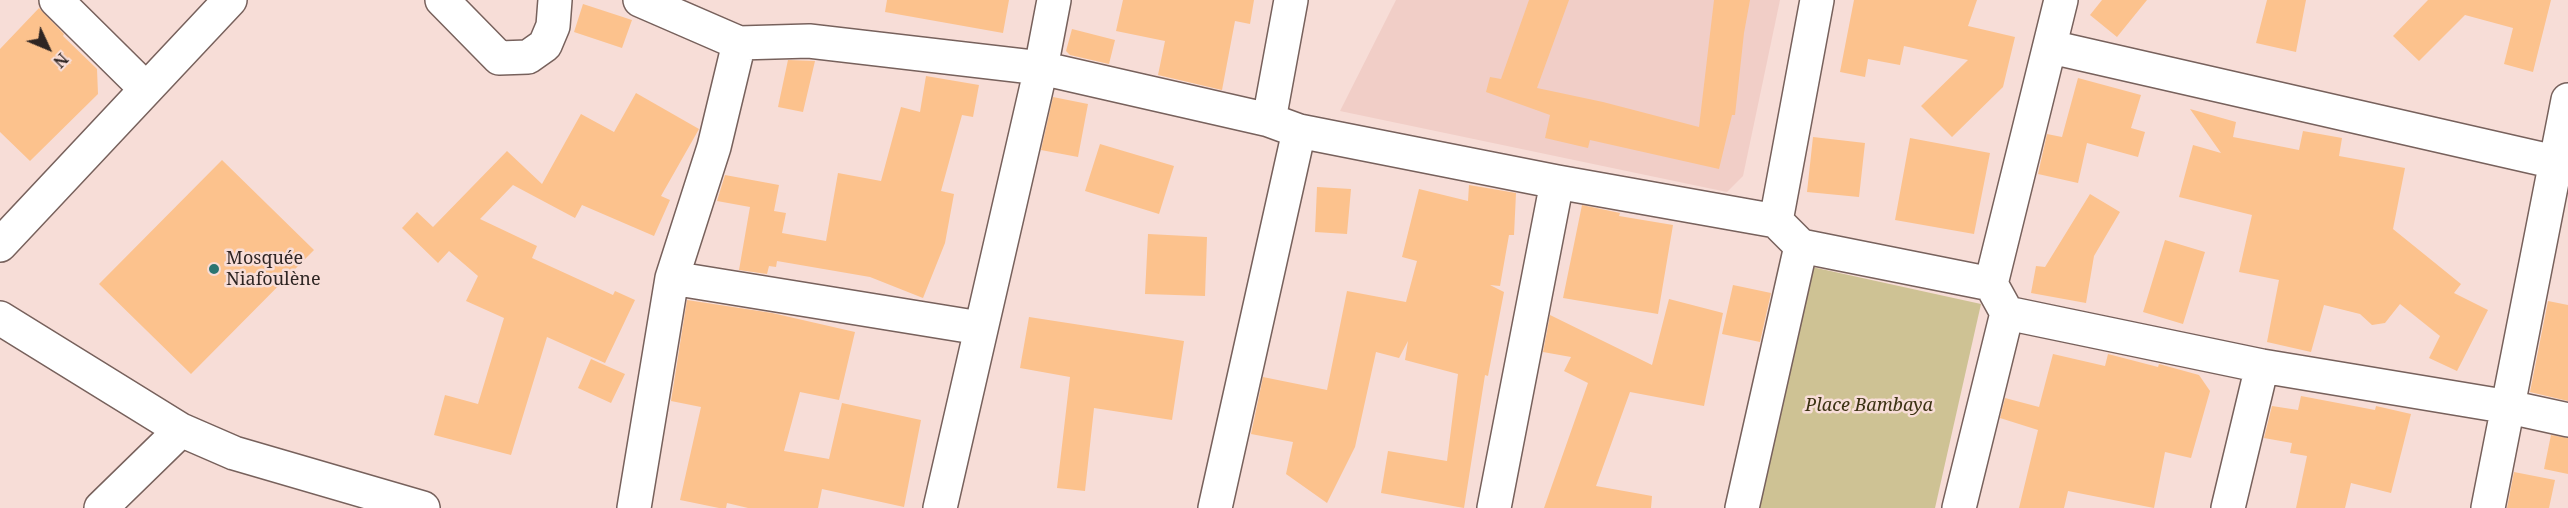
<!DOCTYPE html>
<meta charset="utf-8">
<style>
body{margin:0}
#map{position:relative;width:2568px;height:508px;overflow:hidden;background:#f7ddd7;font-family:"Noto Serif",serif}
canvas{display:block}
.north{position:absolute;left:18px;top:18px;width:60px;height:60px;-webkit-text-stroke:4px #f7ddd7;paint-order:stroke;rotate:134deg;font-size:16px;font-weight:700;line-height:24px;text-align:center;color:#2e2523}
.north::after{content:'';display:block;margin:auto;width:21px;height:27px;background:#2e2523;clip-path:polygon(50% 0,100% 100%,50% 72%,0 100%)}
</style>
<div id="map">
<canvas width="2568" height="508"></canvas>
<div class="north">N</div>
</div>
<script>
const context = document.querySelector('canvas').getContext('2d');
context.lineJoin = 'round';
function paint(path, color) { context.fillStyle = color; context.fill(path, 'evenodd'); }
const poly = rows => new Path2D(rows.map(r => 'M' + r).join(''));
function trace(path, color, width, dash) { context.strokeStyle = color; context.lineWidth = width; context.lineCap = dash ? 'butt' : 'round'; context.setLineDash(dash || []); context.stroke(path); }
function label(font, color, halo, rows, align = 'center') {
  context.font = font + ' "Noto Serif",serif'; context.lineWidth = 5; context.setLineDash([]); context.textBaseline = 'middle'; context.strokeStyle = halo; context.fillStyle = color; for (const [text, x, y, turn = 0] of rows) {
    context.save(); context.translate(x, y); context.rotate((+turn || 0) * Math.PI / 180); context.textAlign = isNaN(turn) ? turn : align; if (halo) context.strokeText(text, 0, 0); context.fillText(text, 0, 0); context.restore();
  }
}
paint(poly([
 [1396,0,1780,0,1743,176,1727,192,1340,111]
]), '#f1cec7');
paint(poly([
 [1812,267,1981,304,1935,508,1758,508]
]), '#cec294');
paint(poly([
 [887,0,1009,0,1003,33,885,12],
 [1123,0,1254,0,1250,24,1235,21,1222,90,1158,75,1165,41,1116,31],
 [1529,0,1569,0,1537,88,1603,102,1699,127,1714,0,1750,0,1744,33,1735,115,1732,115,1719,169,1590,140,1588,148,1545,138,1550,115,1486,92,1490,77,1501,79],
 [1854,0,1977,0,1968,26,2015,37,2003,87,1952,137,1921,106,1968,60,1904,46,1900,65,1868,59,1865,77,1840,72],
 [2102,0,2147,0,2117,37,2090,15],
 [2267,0,2306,0,2296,52,2256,43],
 [2428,0,2551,0,2533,72,2504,64,2513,28,2465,15,2419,61,2393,36],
 [583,4,632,20,622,48,574,32],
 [39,8,64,34,63,36,97,69,98,94,30,161,0,132,0,49],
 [1072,29,1115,40,1109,64,1070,55,1066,51],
 [788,60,815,61,803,112,778,107],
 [926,76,979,85,973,117,962,115,941,191,954,194,945,243,923,298,870,277,777,261,776,267,769,266,767,274,739,270,750,207,717,201,725,175,779,185,774,211,786,213,782,233,826,241,838,173,881,181,901,107,920,112],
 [2078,78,2141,95,2131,128,2145,132,2138,157,2087,143,2078,183,2038,174,2047,134,2062,137],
 [636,93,699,129,661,196,670,200,654,236,582,205,575,218,513,185,480,219,537,246,532,258,613,295,615,291,635,300,605,363,547,337,511,455,434,435,445,395,478,404,504,318,466,301,478,276,449,251,438,263,402,228,417,212,433,227,507,151,542,184,581,114,614,132],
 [1053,97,1088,104,1078,157,1041,150],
 [2190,109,2236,122,2233,137,2299,150,2303,131,2342,138,2339,156,2405,168,2393,229,2461,284,2454,293,2488,310,2457,371,2429,358,2440,336,2400,304,2385,323,2372,325,2360,314,2324,305,2311,352,2267,342,2279,280,2239,272,2252,215,2179,197,2193,145,2221,153],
 [1813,137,1865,143,1859,197,1807,192],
 [1910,138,1990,153,1974,234,1895,220],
 [1100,144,1174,166,1159,214,1085,191],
 [222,160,314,250,191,374,99,284],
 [1469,185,1516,193,1514,235,1509,235,1500,286,1490,285,1504,292,1488,376,1485,375,1464,508,1381,493,1388,451,1447,461,1458,374,1405,360,1408,341,1399,358,1376,352,1355,447,1327,503,1286,474,1293,442,1251,434,1263,377,1327,390,1347,291,1406,302,1417,261,1402,257,1419,189,1468,201],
 [1317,187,1351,189,1347,234,1315,232],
 [2090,194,2120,212,2094,256,2086,303,2031,293,2036,266,2045,267],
 [1582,205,1620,213,1619,216,1673,225,1658,314,1563,298],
 [1148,234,1207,237,1205,296,1145,294],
 [2165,240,2205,252,2183,324,2143,312],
 [1733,285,1771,293,1760,342,1722,334],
 [1669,299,1723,313,1704,406,1630,392,1596,486,1652,496,1651,508,1544,508,1588,383,1564,371,1571,357,1543,352,1550,315,1652,365],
 [687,300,772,313,855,332,839,400,800,392,784,451,829,459,842,403,921,420,904,507,822,489,818,508,748,508,727,503,726,508,719,508,680,500,701,407,671,401],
 [2548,301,2568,305,2568,401,2530,392],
 [1029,317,1184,341,1172,420,1094,408,1085,491,1057,488,1070,377,1020,368],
 [2053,354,2105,366,2108,354,2158,367,2159,364,2199,375,2210,391,2191,458,2165,452,2154,508,2068,491,2064,508,2019,508,2038,430,2000,418,2005,398,2039,407],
 [591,359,625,374,611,403,578,388],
 [2301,396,2375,410,2376,406,2411,414,2391,493,2351,483,2345,508,2296,508,2307,456,2290,453,2292,443,2264,438,2272,406,2298,410],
 [2551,435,2568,438,2568,474,2544,469],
 [2514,472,2555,480,2549,508,2507,508]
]), '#fcc28d');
const minor = poly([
 [56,0,145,88],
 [442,0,499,58,528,57,545,45,553,26,555,0],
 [640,0,739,43,809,41,1041,68,1269,120,1299,131,1557,182,1776,221,1801,246,1991,284,2007,313,2262,366,2509,407,2568,420],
 [2051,47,2555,162],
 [1269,120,1291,0],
 [1776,221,1817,0],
 [0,245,230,0],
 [672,278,980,328],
 [1991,284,2061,0],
 [0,318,181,430,234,453,423,508],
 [101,508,181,430],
 [634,508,672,278,714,147,739,43],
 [940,508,1041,68,1054,0],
 [1215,508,1299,131],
 [1494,508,1557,182],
 [1742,508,1801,246],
 [1959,508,2007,313],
 [2228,508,2262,366],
 [2488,508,2568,100]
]);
trace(minor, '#77615c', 36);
trace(minor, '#fff', 33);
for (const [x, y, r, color] of [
 [214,269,6,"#2b7571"]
]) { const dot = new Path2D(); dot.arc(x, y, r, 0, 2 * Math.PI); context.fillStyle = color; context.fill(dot); trace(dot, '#f7ddd7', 2); }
label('18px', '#2e2523', '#f7ddd7', [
 ["Mosquée",226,259],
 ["Niafoulène",226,280]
], 'left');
label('italic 18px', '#3b3212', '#f7ddd7', [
 ["Place Bambaya",1869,406]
]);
</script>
